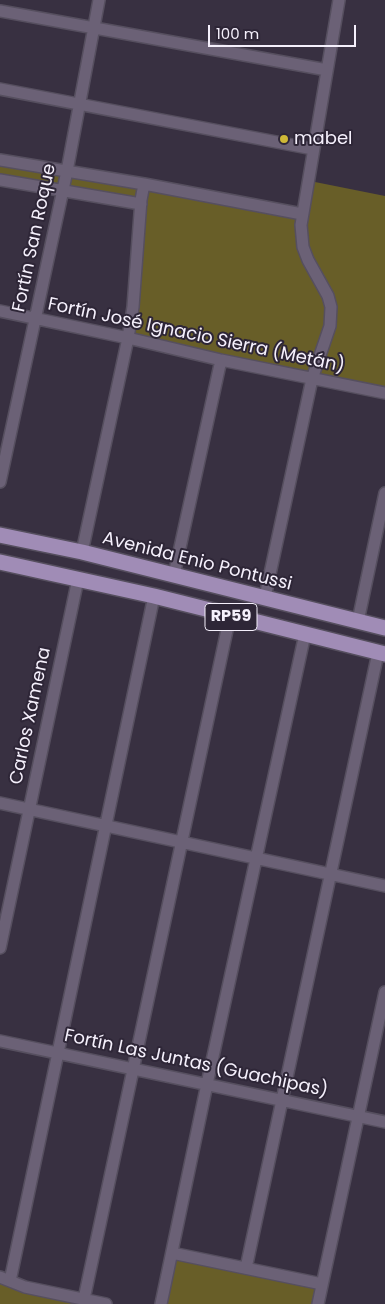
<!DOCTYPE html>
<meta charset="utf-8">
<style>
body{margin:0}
#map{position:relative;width:385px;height:1304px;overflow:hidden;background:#383041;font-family:Poppins,sans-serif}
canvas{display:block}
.scale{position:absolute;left:208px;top:25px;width:148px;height:22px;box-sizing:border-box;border:2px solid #f5f0fc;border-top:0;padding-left:6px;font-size:15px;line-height:18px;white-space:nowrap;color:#f5f0fc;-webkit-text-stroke:4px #2e2637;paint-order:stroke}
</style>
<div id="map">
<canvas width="385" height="1304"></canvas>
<div class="scale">100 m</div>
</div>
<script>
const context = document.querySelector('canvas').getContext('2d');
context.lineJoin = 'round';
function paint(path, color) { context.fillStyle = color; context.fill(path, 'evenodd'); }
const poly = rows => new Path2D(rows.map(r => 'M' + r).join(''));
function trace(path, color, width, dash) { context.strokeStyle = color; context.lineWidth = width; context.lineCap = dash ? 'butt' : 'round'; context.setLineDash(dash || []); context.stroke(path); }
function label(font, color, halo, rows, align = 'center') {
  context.font = font + ' Poppins,sans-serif'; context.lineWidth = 4; context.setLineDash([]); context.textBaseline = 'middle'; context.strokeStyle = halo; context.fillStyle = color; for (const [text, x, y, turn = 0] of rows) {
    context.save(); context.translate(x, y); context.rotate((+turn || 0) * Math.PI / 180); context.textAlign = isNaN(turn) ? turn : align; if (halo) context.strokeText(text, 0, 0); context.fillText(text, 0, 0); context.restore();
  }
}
paint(poly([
 [0,161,303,214,310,181,385,196,385,392,129,336,143,205,0,180],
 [173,1255,318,1286,315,1304,164,1304],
 [0,1278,108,1304,0,1304]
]), '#685e28');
const street = poly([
 [0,11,327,70],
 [0,89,313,149],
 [0,160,144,184,302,214],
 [0,180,141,204],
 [0,311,128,338,221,360,385,393],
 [0,482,67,171,99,0],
 [82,552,128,338,133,307,141,200,144,184],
 [174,575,221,360],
 [265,597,312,379,330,326,331,307,328,296,308,260,303,247,301,225,339,0],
 [358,621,385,493],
 [0,803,385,886],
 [0,948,78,579],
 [0,1041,385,1122],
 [172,1253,322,1284],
 [246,1268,378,653],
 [0,1277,25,1287,106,1304],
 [10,1281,154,596],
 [86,1304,84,1299,230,616],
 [161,1304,207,1084,305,634],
 [318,1304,385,992]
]);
const primary = poly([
 [0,535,82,552,385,628],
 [0,562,154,596,385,654]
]);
trace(street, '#564f5f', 14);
trace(primary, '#564f5f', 18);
trace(street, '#6b6176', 11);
trace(primary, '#a08cb6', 15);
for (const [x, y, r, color] of [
 [284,139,5,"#cfb837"]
]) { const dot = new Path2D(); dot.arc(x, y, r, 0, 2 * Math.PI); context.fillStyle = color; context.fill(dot); trace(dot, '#2e2637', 2); }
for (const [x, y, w] of [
 [231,617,52]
]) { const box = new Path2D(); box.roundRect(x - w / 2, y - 13.5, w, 27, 4); context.fillStyle = '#2e2637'; context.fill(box); trace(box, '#f5f0fc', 1); }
label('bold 16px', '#f5f0fc', null, [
 ["RP59",231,617]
]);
label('18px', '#f5f0fc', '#2e2637', [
 ["mabel",294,139]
], 'left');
label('18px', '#f5f0fc', '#2e2637', [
 ["Fortín San Roque",35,238,-78],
 ["Fortín José Ignacio Sierra (Metán)",196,336,12],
 ["Avenida Enio Pontussi",197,562,14],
 ["Carlos Xamena",31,716,-78],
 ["Fortín Las Juntas (Guachipas)",196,1064,12]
]);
</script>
